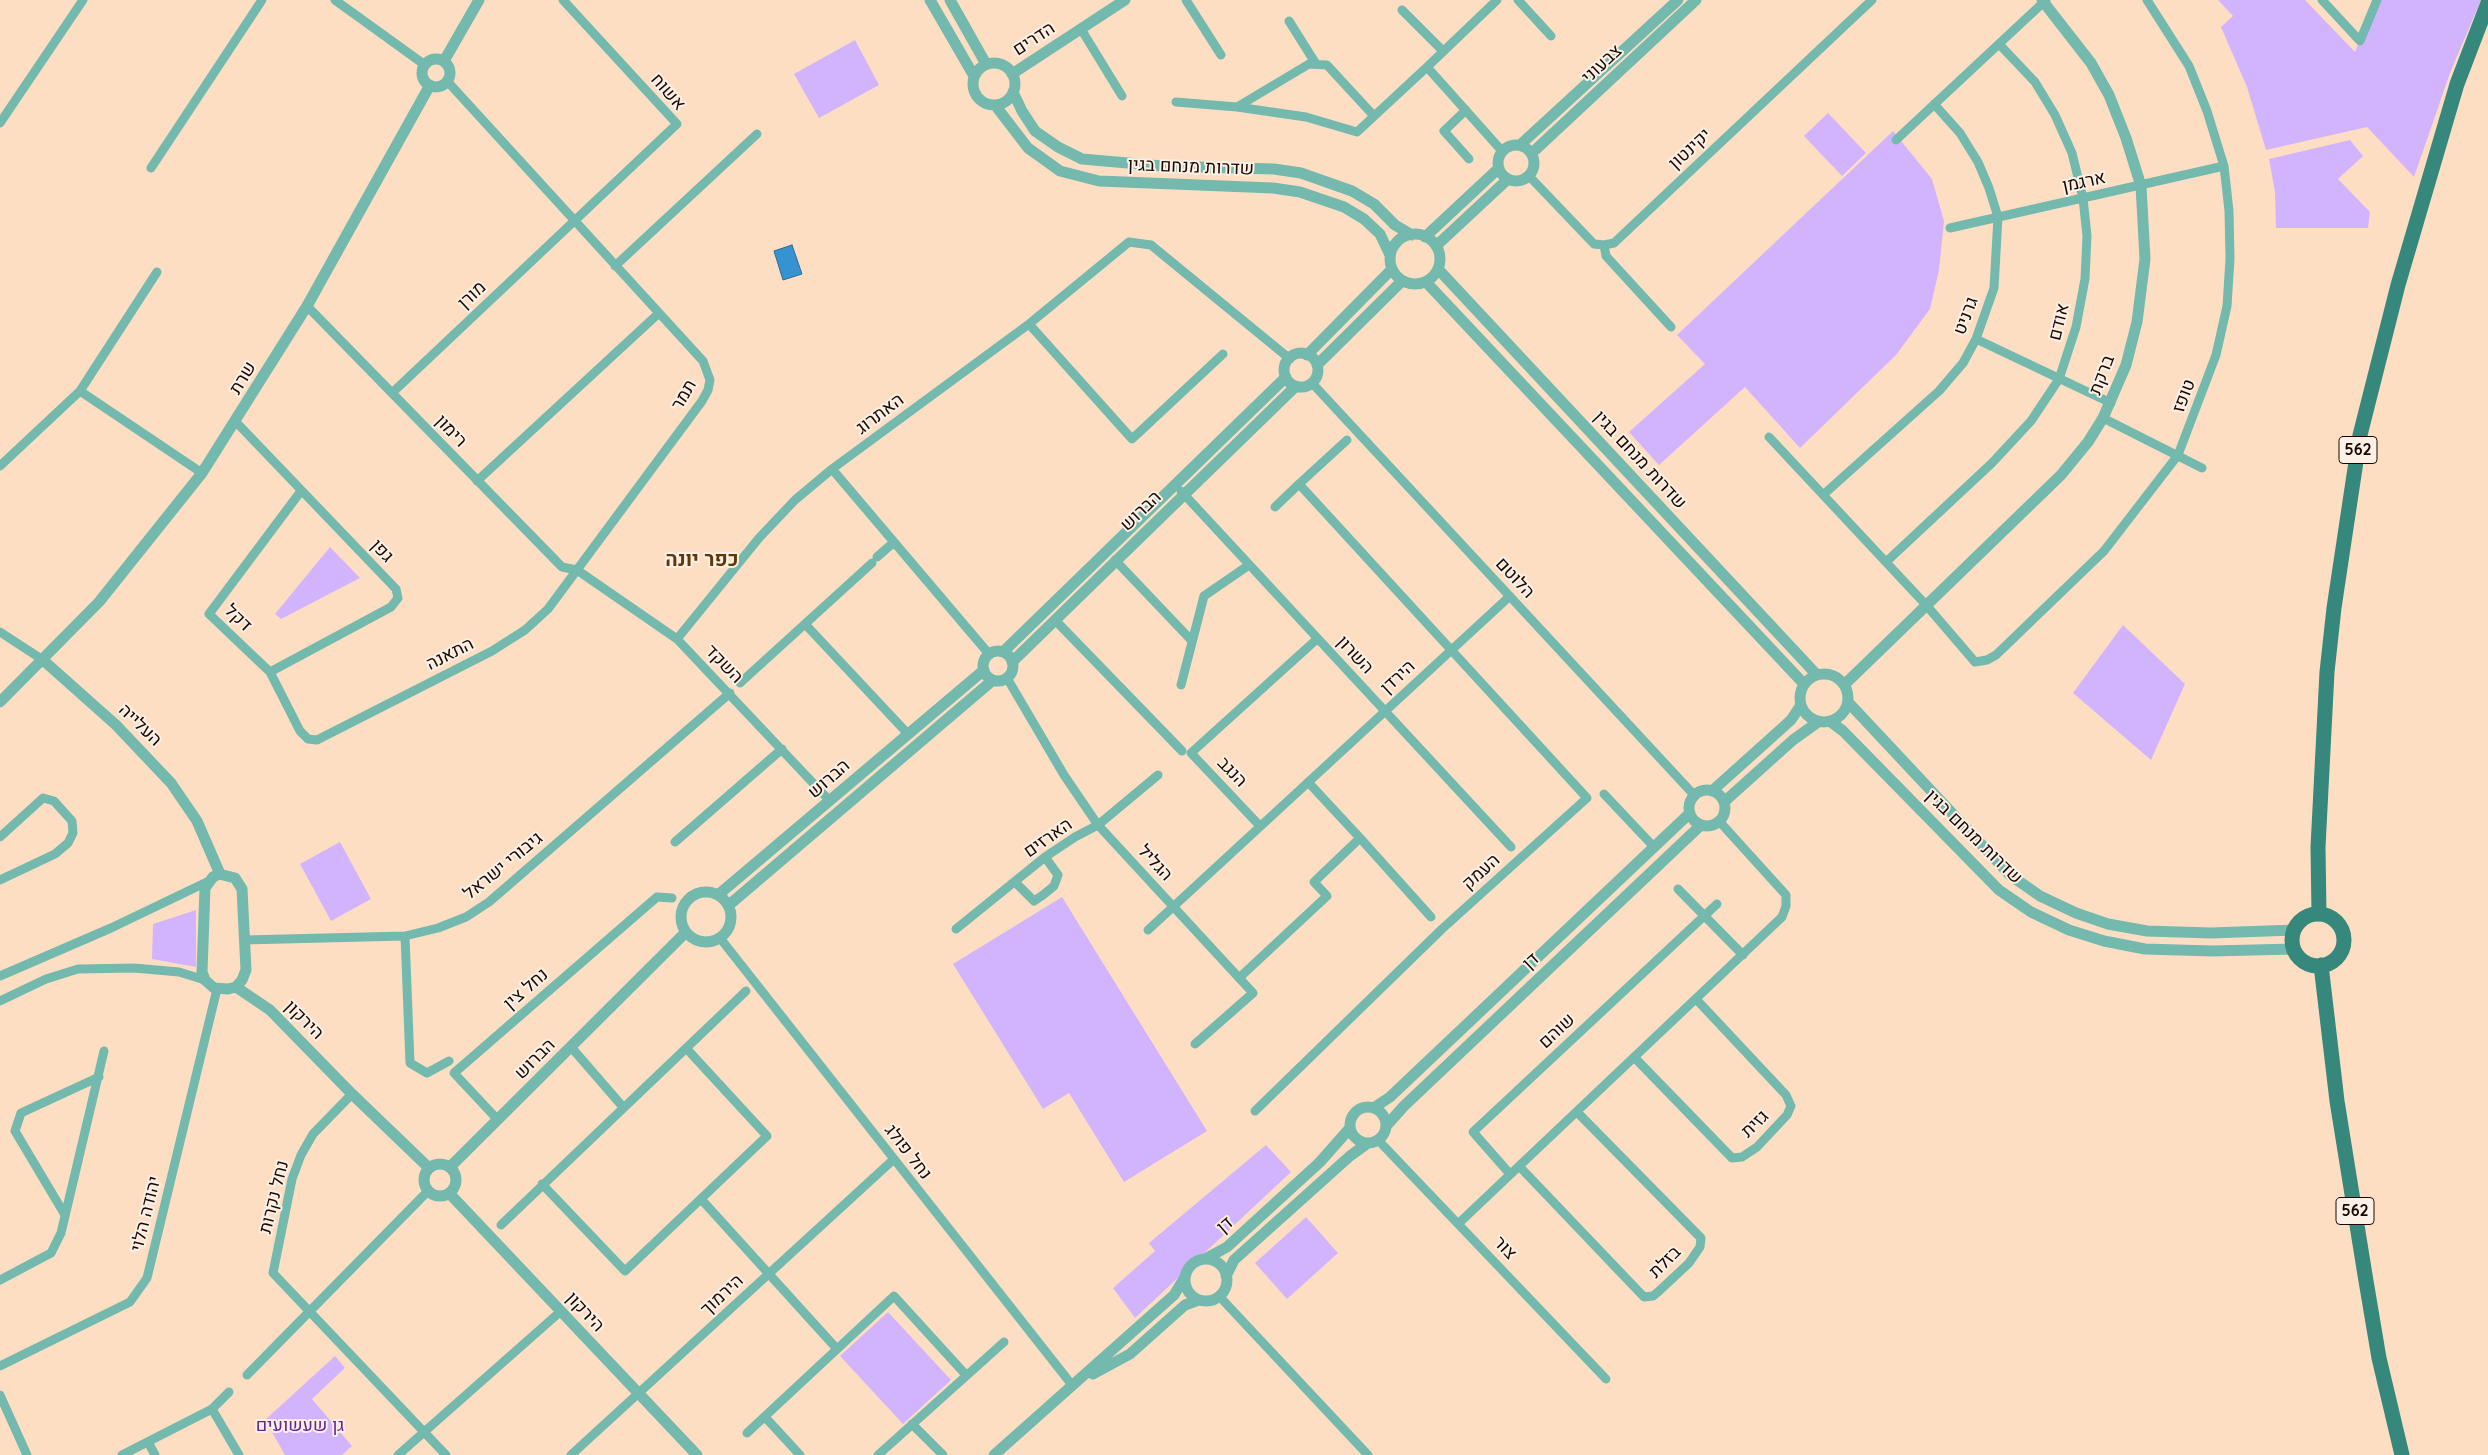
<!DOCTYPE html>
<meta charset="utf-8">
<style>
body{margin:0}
canvas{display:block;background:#fedec3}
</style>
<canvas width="2488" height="1455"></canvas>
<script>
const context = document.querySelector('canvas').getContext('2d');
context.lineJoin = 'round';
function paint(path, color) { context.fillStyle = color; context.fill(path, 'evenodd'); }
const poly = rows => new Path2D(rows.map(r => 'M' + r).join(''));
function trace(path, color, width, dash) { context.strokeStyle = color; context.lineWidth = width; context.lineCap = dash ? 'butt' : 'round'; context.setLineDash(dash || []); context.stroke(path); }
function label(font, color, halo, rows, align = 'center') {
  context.font = font + ' Quicksand,Heebo,sans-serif'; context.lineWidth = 4; context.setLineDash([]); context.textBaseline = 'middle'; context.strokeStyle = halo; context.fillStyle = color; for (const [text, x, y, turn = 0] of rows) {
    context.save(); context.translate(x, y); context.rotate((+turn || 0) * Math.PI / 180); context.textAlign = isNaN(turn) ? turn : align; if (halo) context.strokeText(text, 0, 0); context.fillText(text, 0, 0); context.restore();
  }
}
paint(poly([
 [2218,0,2305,0,2355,52,2376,0,2481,0,2450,73,2414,177,2367,127,2266,150,2247,87,2221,27,2233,16],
 [855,40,879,85,819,118,794,74],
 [1828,113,1866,153,1842,176,1804,136],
 [1893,131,1932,179,1944,221,1939,270,1930,309,1896,355,1800,448,1745,387,1659,465,1629,432,1705,364,1677,335],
 [2350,140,2363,156,2338,179,2370,212,2368,228,2276,228,2275,192,2269,159],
 [330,547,360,578,281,619,275,614],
 [2123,625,2185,684,2151,760,2073,693],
 [340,842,371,899,331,921,300,864],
 [1062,897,1207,1131,1124,1182,1069,1093,1043,1109,953,964],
 [196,910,196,967,152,959,153,924],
 [1266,1145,1291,1172,1135,1318,1113,1288,1155,1251,1149,1243],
 [1306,1217,1338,1253,1287,1299,1255,1263],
 [888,1312,951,1380,903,1424,840,1356],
 [335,1356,345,1368,312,1399,352,1446,342,1455,285,1455,265,1420]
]), '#d2b4fe');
const water = poly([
 [792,245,802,274,783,280,774,251,792,245]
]);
paint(water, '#3693d2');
trace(water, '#2e6993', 1);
trace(poly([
 [335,0,425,65],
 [1186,0,1221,55],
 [1497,0,1427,67,1502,151],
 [1518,0,1551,36],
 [2322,0,2360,41,2377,0],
 [1402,10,1443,51],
 [1289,21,1316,64],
 [1081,29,1122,96],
 [1176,102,1237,107,1306,117,1357,132,1427,67],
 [1237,107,1309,64,1327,65,1374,116],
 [1466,110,1444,131,1469,159],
 [0,123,83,0],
 [1896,140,2046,0],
 [151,168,262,0],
 [1529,176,1594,244,1604,245,1614,243,1872,0],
 [1950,228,2224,166],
 [1604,245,1606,256,1671,327],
 [615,266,757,134],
 [307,306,562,567,577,570,677,639,830,801],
 [1029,324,1132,439,1223,354],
 [1976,339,2111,403],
 [1312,383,1695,796],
 [80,391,202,473],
 [392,393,677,124,563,0],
 [2103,418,2202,468],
 [236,422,396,589,398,598,391,607,270,672],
 [1769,437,1927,606,1975,662,1987,660,1996,655,2104,551,2178,455,2216,355,2227,306,2230,259,2229,211,2224,166,2207,111,2189,66,2147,0],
 [0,466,80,391,157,272],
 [832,469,989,654],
 [477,481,659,313],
 [301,491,209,614,270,672,300,731,308,739,317,740,492,651,525,630,548,609,702,401,708,390,710,380,703,361,447,81],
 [1181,491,1511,847],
 [1823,495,1939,391,1963,363,1976,339,1994,288,1998,217,1989,188,1978,162,1960,133,1934,104],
 [1275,507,1299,484],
 [877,557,893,543],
 [1115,560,1192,641],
 [1886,562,1992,463,2031,421,2059,379,2076,327,2085,279,2087,236,2083,198,2072,153,2055,115,2035,82,1999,44],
 [1055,620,1182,751],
 [805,624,908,734],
 [0,632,43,660],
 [677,639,759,538,795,500,832,469,1029,324,1129,242,1151,245,1290,359],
 [1007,678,1064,775,1098,825,1253,993,1195,1044],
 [740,683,872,563],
 [1181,685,1204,596,1249,565],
 [1604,794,1654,847],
 [1260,826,1191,753,1317,639],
 [0,837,43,798,54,801,72,821,73,833,68,843,55,854,0,880],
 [1360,838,1431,917],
 [675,842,782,749],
 [1015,882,1034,901,1043,895,1054,886,1058,875,1045,857],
 [1678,889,1743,955],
 [956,929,1045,857,1075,837,1098,825,1158,775],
 [1148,930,1510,596],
 [405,936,410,1063,427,1073,449,1061],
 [720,938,1072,1385],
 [244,940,405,936,438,928,466,917,489,902,730,693],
 [0,976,111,928,209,881],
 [1239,978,1327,896,1314,882,1360,838,1308,782],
 [0,1001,46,979,78,969,134,968,179,972,205,980],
 [571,1047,623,1107],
 [1634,1057,1732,1158,1742,1157,1757,1147,1787,1115,1791,1106,1786,1095,1696,999],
 [352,1094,313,1134,301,1155,292,1179,273,1273,446,1455],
 [1255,1111,1442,929,1587,798,1299,484,1347,440],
 [498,1120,454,1073,657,897,672,898],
 [1378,1140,1606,1379],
 [1519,1166,1644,1297,1653,1296,1658,1292,1689,1263,1700,1247,1701,1238,1577,1112],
 [1510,1174,1473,1132,1717,904],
 [542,1184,625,1271,767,1136,686,1048],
 [701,1199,837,1349],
 [65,1215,15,1131,21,1113,99,1077],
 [1459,1223,1782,917,1786,906,1786,895,1719,821],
 [501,1225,746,991],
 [0,1280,51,1253,61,1233,104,1051],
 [1219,1296,1368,1455],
 [0,1366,130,1302,147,1278,217,989],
 [247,1375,428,1191],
 [0,1395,27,1455],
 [212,1409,239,1455],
 [765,1417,800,1455],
 [912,1424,943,1455],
 [747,1433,894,1296,966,1375],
 [148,1442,155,1455],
 [122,1455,212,1409,229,1392],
 [398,1455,561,1311],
 [571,1455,894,1159],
 [878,1455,1004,1342]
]), '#74b9ae', 9);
trace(poly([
 [930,0,974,76],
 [950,0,986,64],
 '422 73a14 14 0 1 1 28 0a14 14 0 1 1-28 0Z',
 [444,61,479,0],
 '973 84a21 21 0 1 1 42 0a21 21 0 1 1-42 0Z',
 [1012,74,1125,0],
 [1013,92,1022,111,1035,131,1058,147,1082,159,1162,166,1274,169,1301,173,1352,191,1374,204,1395,225,1412,235],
 [995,105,1028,148,1060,171,1099,181,1273,188,1300,192,1344,207,1364,219,1380,234,1390,255],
 '1498 163a18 18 0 1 1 36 0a18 18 0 1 1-36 0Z',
 [1520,145,1678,0],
 [1532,153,1696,0],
 '1390 259a25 25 0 1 1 50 0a25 25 0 1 1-50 0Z',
 [1425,237,1499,168],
 [1436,246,1508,179],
 [1438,269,1817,675],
 [1426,282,1804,684],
 '1284 370a17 17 0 1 1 34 0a17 17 0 1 1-34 0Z',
 [1307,355,1392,269],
 [1317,365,1402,281],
 '983 666a15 15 0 1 1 30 0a15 15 0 1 1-30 0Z',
 [1003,652,1286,377],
 [43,660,116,725,171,783,197,821,220,874],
 [1012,662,1296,386],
 '1800 698a24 24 0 1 1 48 0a24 24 0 1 1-48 0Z',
 [1844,685,2061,475,2088,442,2103,418,2126,365,2137,322,2145,259,2141,186,2126,138,2109,95,2091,63,2042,0],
 [0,702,99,602,202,473,307,306,430,85],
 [1848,702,2010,875,2040,896,2076,913,2108,924,2147,931,2211,933,2295,930],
 [1831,722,1843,731,1999,890,2031,912,2069,930,2104,941,2145,949,2212,951,2294,949],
 '1689 808a18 18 0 1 1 36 0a18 18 0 1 1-36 0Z',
 [1712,791,1791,720,1801,705],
 [1724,802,1793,740,1818,722],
 [219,874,235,878,242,889,246,970,242,980,236,987,228,989,214,988,205,980,202,972,205,888,213,877,219,874],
 '681 917a25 25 0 1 1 50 0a25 25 0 1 1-50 0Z',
 [718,895,984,670],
 [729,905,993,680],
 [236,987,270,1010,352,1094,429,1168],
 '1350 1125a18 18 0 1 1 36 0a18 18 0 1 1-36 0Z',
 [1375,1107,1390,1097,1690,813],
 [1387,1125,1404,1106,1701,825],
 '424 1180a16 16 0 1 1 32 0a16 16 0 1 1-32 0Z',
 [450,1167,686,932],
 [449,1193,697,1455],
 [1205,1259,1227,1247,1320,1162,1350,1128],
 '1185 1280a21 21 0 1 1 42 0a21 21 0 1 1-42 0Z',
 [1226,1276,1234,1260,1350,1156,1368,1143],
 [1093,1374,1130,1354,1185,1305,1199,1300],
 [994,1455,1174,1295,1185,1277]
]), '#74b9ae', 11);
trace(poly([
 [2319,914,2318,847,2327,672,2334,608,2360,435,2398,285,2457,84,2488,3],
 '2292 940a26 26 0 1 1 52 0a26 26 0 1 1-52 0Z',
 [2321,965,2337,1101,2365,1275,2379,1358,2402,1455]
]), '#36887d', 15);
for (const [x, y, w] of [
 [2358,450,38],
 [2355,1211,38]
]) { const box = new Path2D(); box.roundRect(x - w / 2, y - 13.5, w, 27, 4); context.fillStyle = '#faf0e6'; context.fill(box); trace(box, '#1a0800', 1); }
label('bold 16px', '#1a0800', null, [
 ["562",2358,450],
 ["562",2355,1211]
]);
label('18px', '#1a0800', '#faf0e6', [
 ["הדרים",1034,39,-33],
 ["צבעוני",1602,64,-43],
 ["אשוח",668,92,49],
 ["יקינטון",1690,149,-43],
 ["שדרות מנחם בגין",1191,167,2],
 ["ארגמן",2084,182,-12],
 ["מורן",472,295,-43],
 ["גרניט",1966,316,-69],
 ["אודם",2059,322,-76],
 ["ברקת",2102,375,-69],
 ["שרת",243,378,-59],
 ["תמר",684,395,-60],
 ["טופז",2184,396,-69],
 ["האתרוג",880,414,-37],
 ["רימון",451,431,46],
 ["שדרות מנחם בגין",1640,460,47],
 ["הברוש",1141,511,-44],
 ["גפן",382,551,46],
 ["הלוטם",1515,578,47],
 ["דקל",238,618,44],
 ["התאנה",450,654,-27],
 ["השרון",1355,655,47],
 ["השקד",724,664,46],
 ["הירדן",1398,677,-43],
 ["העלייה",140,725,44],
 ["הנגב",1232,772,46],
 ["הברוש",829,779,-41],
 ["שדרות מנחם בגין",1974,837,44],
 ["הארזים",1048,838,-35],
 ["הגליל",1155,863,47],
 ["גיבורי ישראל",503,866,-39],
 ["העמק",1481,872,-42],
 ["דן",1531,961,-43],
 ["נחל צין",526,989,-41],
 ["הירקון",304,1020,45],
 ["שוהם",1557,1031,-43],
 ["הברוש",535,1059,-45],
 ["גזית",1755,1124,-44],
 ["נחל פולג",908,1152,52],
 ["נחל נקרות",274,1197,-76],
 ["יהודה הלוי",146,1214,-76],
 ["דן",1225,1225,-41],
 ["צור",1505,1248,47],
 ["בזלת",1665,1262,-45],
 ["הירמוך",722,1295,-43],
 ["הירקון",585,1312,47]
]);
label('18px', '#6420a0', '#faf0e6', [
 ["גן שעשועים",300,1426]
]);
label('bold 20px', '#623704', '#faf0e6', [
 ["כפר יונה",702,560]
]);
</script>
